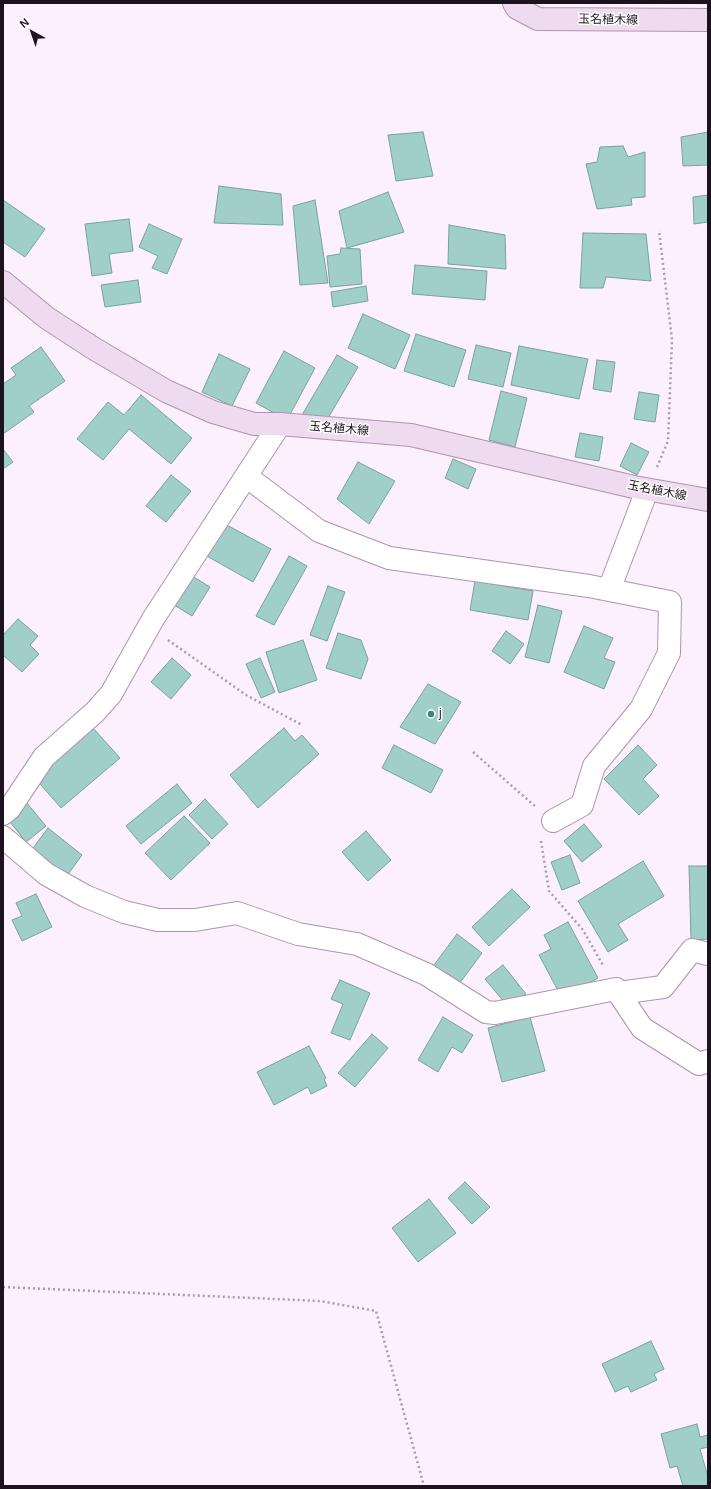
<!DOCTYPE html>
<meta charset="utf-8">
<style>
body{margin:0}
#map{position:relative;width:711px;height:1489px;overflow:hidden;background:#fbf0fb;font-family:Helvetica,sans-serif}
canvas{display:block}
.frame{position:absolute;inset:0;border:4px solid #1d131e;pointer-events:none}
.north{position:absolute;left:12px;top:12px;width:40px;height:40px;-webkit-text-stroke:3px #fff;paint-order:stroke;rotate:320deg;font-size:11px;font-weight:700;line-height:16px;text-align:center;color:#1d131e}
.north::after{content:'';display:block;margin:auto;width:14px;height:18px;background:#1d131e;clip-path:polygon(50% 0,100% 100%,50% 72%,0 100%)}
</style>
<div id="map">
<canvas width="711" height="1489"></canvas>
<div class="frame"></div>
<div class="north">N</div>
</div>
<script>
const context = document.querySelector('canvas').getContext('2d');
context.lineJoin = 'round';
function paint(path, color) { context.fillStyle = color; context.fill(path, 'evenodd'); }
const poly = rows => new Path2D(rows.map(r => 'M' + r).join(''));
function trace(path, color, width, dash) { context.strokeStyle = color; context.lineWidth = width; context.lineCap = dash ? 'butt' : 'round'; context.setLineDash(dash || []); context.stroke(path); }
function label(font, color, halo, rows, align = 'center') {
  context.font = font + ' Helvetica,"Noto Sans JP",sans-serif'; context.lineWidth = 3; context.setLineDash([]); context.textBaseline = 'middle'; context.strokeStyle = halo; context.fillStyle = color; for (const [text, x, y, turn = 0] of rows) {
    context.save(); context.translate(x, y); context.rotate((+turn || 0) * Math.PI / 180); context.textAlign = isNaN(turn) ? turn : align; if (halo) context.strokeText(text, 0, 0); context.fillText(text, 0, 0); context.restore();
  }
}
const building = poly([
 [423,132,433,176,396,181,388,135,423,132],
 [708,132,708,165,683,166,681,137,708,132],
 [623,146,628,157,645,152,645,197,631,198,632,205,597,209,586,164,597,162,600,147,623,146],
 [219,186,281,194,283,225,214,223,219,186],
 [388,192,404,232,347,248,339,211,388,192],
 [708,195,708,222,694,224,693,197,708,195],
 [3,200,45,229,25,257,3,242,3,200],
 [315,200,328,283,300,285,293,206,315,200],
 [129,219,133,251,109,254,112,273,92,276,85,224,129,219],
 [149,224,182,239,167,274,152,268,158,256,139,247,149,224],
 [449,225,505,235,506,269,448,264,449,225],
 [583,233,646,234,651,281,606,277,603,288,580,288,583,233],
 [341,248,360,249,362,284,330,287,327,256,340,254,341,248],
 [415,265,487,271,485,300,412,294,415,265],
 [138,280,141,302,105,307,101,285,138,280],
 [366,286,368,301,333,307,331,292,366,286],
 [363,314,410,335,395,369,348,348,363,314],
 [416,334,466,350,454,387,404,371,416,334],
 [476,345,511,353,503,387,468,379,476,345],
 [519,346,588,359,579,399,511,385,519,346],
 [41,347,65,381,29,406,34,412,3,434,3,384,16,375,11,368,41,347],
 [284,351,315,368,287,420,256,403,284,351],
 [219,354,250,369,232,406,202,392,219,354],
 [337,355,358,367,324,425,302,415,337,355],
 [597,360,615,362,611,392,593,389,597,360],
 [501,391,527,398,515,447,489,440,501,391],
 [639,392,659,395,655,422,634,419,639,392],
 [141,395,192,438,171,464,129,429,103,460,77,439,108,402,124,415,141,395],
 [580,433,603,437,599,461,575,457,580,433],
 [631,443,649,452,637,475,620,466,631,443],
 [3,449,13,462,3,469,3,449],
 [453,459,476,469,468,489,445,478,453,459],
 [358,462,395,481,369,524,337,499,358,462],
 [171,475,191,491,166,522,146,506,171,475],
 [223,523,271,549,253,582,205,555,223,523],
 [289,556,307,566,274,625,256,616,289,556],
 [189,574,210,587,192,616,171,603,189,574],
 [475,581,533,591,528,620,470,610,475,581],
 [328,586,345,592,327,641,310,635,328,586],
 [538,605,562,611,549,663,525,657,538,605],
 [18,619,38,636,30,645,39,654,22,672,3,655,3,635,18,619],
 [584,626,613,638,604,658,615,662,604,689,564,672,584,626],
 [506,631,524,644,510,664,492,651,506,631],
 [338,633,361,640,368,659,361,679,326,668,338,633],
 [303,640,317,680,279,693,266,652,303,640],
 [172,658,191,675,171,699,151,682,172,658],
 [260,658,275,692,261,698,246,664,260,658],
 [428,684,461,702,435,744,400,727,428,684],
 [93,728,120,758,61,808,35,778,93,728],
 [284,728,295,741,302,735,319,754,258,808,230,775,284,728],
 [394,745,443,770,431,793,382,768,394,745],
 [638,745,657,765,643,779,659,796,639,815,604,779,638,745],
 [177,784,192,803,141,844,126,826,177,784],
 [205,799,228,824,212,839,189,815,205,799],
 [26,802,46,826,26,842,6,817,26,802],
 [184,816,210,843,171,880,145,853,184,816],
 [584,824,602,846,582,862,564,841,584,824],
 [48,828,82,855,66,877,31,851,48,828],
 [366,831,391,860,368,881,342,852,366,831],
 [570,855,580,883,562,890,551,862,570,855],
 [643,861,664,896,618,924,628,940,608,952,578,901,643,861],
 [689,866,708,866,708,939,691,940,689,866],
 [512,889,530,907,489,946,472,927,512,889],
 [36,894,52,927,22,941,12,920,22,916,16,903,36,894],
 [568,922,598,978,562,998,539,955,551,949,544,935,568,922],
 [457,934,482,953,456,988,431,969,457,934],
 [503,965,526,994,509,1008,485,979,503,965],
 [340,980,370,993,350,1040,331,1033,343,1004,331,999,340,980],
 [443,1017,473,1035,462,1053,452,1047,438,1072,418,1060,443,1017],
 [530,1017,545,1071,502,1082,488,1028,530,1017],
 [372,1034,388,1048,355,1087,338,1073,372,1034],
 [309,1046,326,1078,324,1079,327,1086,311,1094,308,1087,274,1105,257,1072,309,1046],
 [465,1182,490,1207,472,1224,448,1198,465,1182],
 [429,1199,456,1233,418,1262,392,1228,429,1199],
 [651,1341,664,1369,654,1374,657,1380,631,1392,628,1386,615,1392,602,1364,651,1341],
 [697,1424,700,1437,708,1435,708,1447,700,1449,708,1477,708,1486,683,1486,677,1466,670,1468,661,1434,697,1424]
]);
paint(building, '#a0cfc8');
trace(building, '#76a39c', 1);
const minor = poly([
 [246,476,319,531,389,558,589,586,670,602,669,653,641,709,594,766,582,805,553,821],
 [609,590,647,490],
 [3,814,10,808,44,757,95,712,111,694,153,619,280,424],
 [3,837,46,874,85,896,124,912,158,920,195,920,237,913,298,934,357,944,426,974,486,1012,495,1013,616,989,642,1028,699,1064,708,1061],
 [619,993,663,987,692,950,708,954]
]);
const secondary = poly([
 [514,3,517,8,538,19,708,20],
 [3,282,47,318,93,348,166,391,213,412,254,424,280,424,411,435,634,487,708,500]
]);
trace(minor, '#af94af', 24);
trace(secondary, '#af94af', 24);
trace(poly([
 [657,467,668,441,672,340,659,230],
 [168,640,246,695,302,725],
 [473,752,536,807],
 [541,841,549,891,583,930,604,967],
 [3,1287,320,1301,376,1311,424,1486]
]), '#a79ca7', 2.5, [2, 3]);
trace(minor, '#fff', 22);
trace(secondary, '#efdbef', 22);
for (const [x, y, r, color] of [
 [431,714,4,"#3f857c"]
]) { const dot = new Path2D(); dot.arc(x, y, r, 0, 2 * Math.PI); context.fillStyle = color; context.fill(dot); trace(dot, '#fff', 1.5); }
label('12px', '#1d131e', '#fff', [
 ["玉名植木線",608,20,1],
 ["玉名植木線",339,429,5],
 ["玉名植木線",657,491,11]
]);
label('12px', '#1d131e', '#fff', [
 ["j",439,714]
], 'left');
</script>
